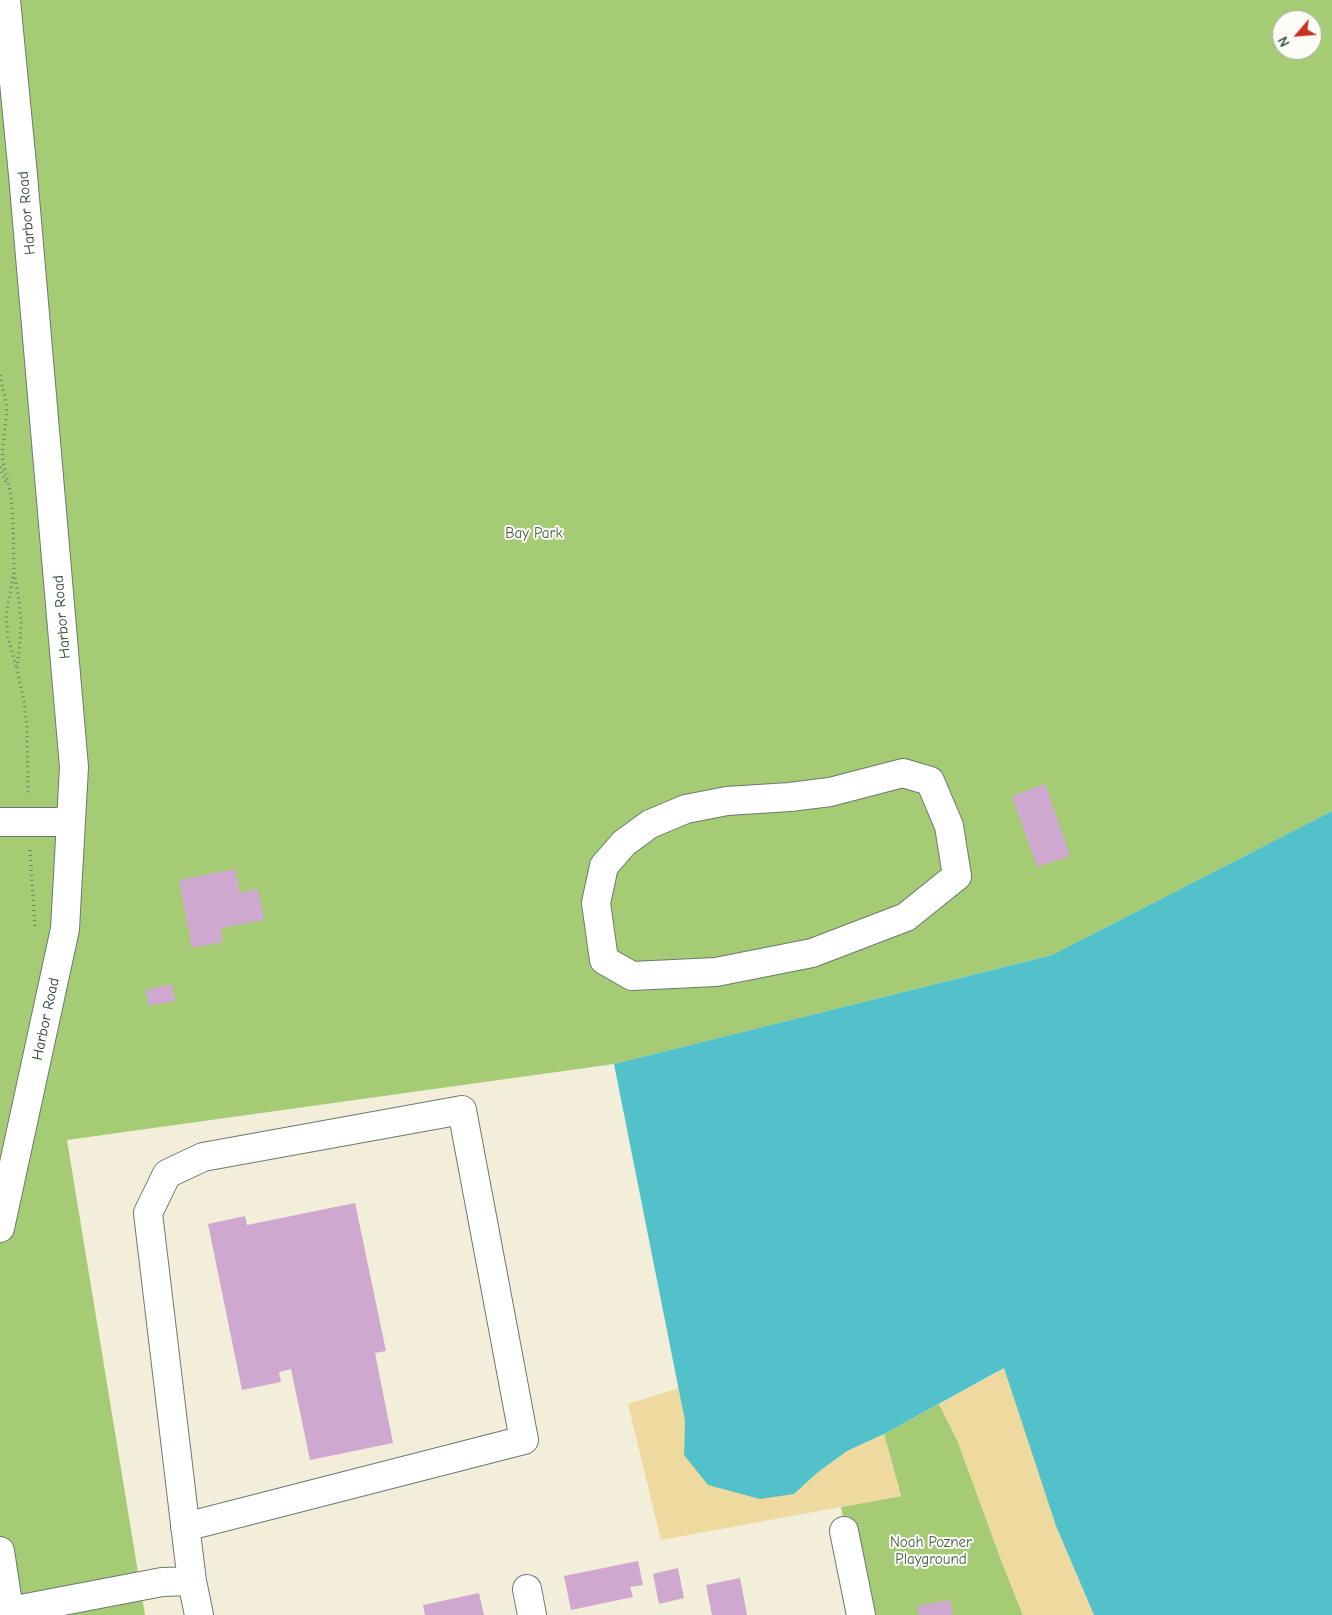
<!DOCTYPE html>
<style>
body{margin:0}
#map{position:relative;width:1332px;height:1615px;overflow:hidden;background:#f2eeda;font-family:"Comic Neue",sans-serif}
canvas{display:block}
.north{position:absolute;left:1272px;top:10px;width:50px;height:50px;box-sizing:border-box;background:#fdfcf7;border:1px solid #a4b0a9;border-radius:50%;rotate:243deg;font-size:14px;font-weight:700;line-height:20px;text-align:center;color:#1f3d34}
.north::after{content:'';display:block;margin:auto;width:18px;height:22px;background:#c8321e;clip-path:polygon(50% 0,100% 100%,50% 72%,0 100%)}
</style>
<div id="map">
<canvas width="1332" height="1615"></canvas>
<div class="north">N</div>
</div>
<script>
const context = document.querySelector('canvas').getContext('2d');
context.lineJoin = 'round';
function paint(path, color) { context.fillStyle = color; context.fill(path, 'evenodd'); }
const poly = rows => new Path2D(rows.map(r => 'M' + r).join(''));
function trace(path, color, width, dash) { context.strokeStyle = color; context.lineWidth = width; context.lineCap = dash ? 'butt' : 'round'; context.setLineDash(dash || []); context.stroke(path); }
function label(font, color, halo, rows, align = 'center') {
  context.font = font + ' "Comic Neue",sans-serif'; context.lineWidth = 4; context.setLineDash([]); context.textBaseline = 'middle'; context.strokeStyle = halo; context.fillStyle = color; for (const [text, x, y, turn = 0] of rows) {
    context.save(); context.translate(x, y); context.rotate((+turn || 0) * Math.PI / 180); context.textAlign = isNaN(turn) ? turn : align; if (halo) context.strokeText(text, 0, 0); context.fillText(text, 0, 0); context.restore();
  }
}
paint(poly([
 [0,0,1332,0,1332,811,1052,955,614,1064,67,1140,145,1615,0,1615],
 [1282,20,1312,20,1312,50,1282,50],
 [939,1404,958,1442,1003,1565,1023,1615,862,1615,841,1507,901,1496,884,1434]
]), '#a5cb75');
paint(poly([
 [1005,1368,1056,1526,1094,1615,1023,1615,1003,1565,958,1442,939,1404],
 [679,1388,685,1421,684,1455,794,1494,817,1473,847,1451,884,1434,901,1496,661,1540,628,1404]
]), '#eeda9e');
paint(poly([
 [1332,811,1332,1615,1094,1615,1056,1526,1004,1368,884,1434,847,1451,817,1473,794,1494,760,1499,708,1485,684,1455,685,1421,614,1064,1052,955]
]), '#53c1ca');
paint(poly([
 [1045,784,1070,856,1037,867,1012,796],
 [235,869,240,893,258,889,264,920,221,928,223,942,192,948,179,880],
 [172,984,175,1001,149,1006,145,990],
 [355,1203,386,1351,375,1353,393,1443,310,1460,291,1369,279,1372,281,1382,242,1390,208,1224,245,1216,247,1225],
 [638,1561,643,1585,630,1587,633,1597,571,1610,564,1576],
 [678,1568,684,1598,659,1604,653,1574],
 [740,1578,747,1615,712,1615,706,1585],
 [479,1593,484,1615,425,1615,423,1605],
 [950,1600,953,1615,919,1615,917,1606]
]), '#cfa8cf');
const minor = poly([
 [903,773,930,781,949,826,957,876,906,917,812,953,716,972,632,976,604,960,596,903,604,866,624,843,650,824,686,809,727,801,790,797,830,792,903,773],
 [0,822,71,822],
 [0,1228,65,929,74,767,23,175,6,0],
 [185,1527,524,1440,462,1110,203,1157,167,1174,148,1213,188,1549,192,1581,199,1615],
 [844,1531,861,1615],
 [0,1551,9,1610],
 [527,1589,532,1615],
 [0,1613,162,1582,192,1581]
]);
trace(minor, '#697b6e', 30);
trace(poly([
 [0,375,7,407,2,457,11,496,13,521,14,573,19,600,21,623,20,642,17,669,24,702,27,727,28,795],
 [0,467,6,483],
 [13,577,6,615,8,637,16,666],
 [30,850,35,926]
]), '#697b6e', 3, [1, 4]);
trace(minor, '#fff', 28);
label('15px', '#1f3d34', '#fdfcf7', [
 ["Harbor Road",27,213,-95],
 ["Harbor Road",62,617,-95],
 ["Harbor Road",46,1019,-78]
]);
label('15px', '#406044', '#fdfcf7', [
 ["Bay Park",534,534],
 ["Noah Pozner",931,1543],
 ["Playground",931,1560]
]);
</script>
